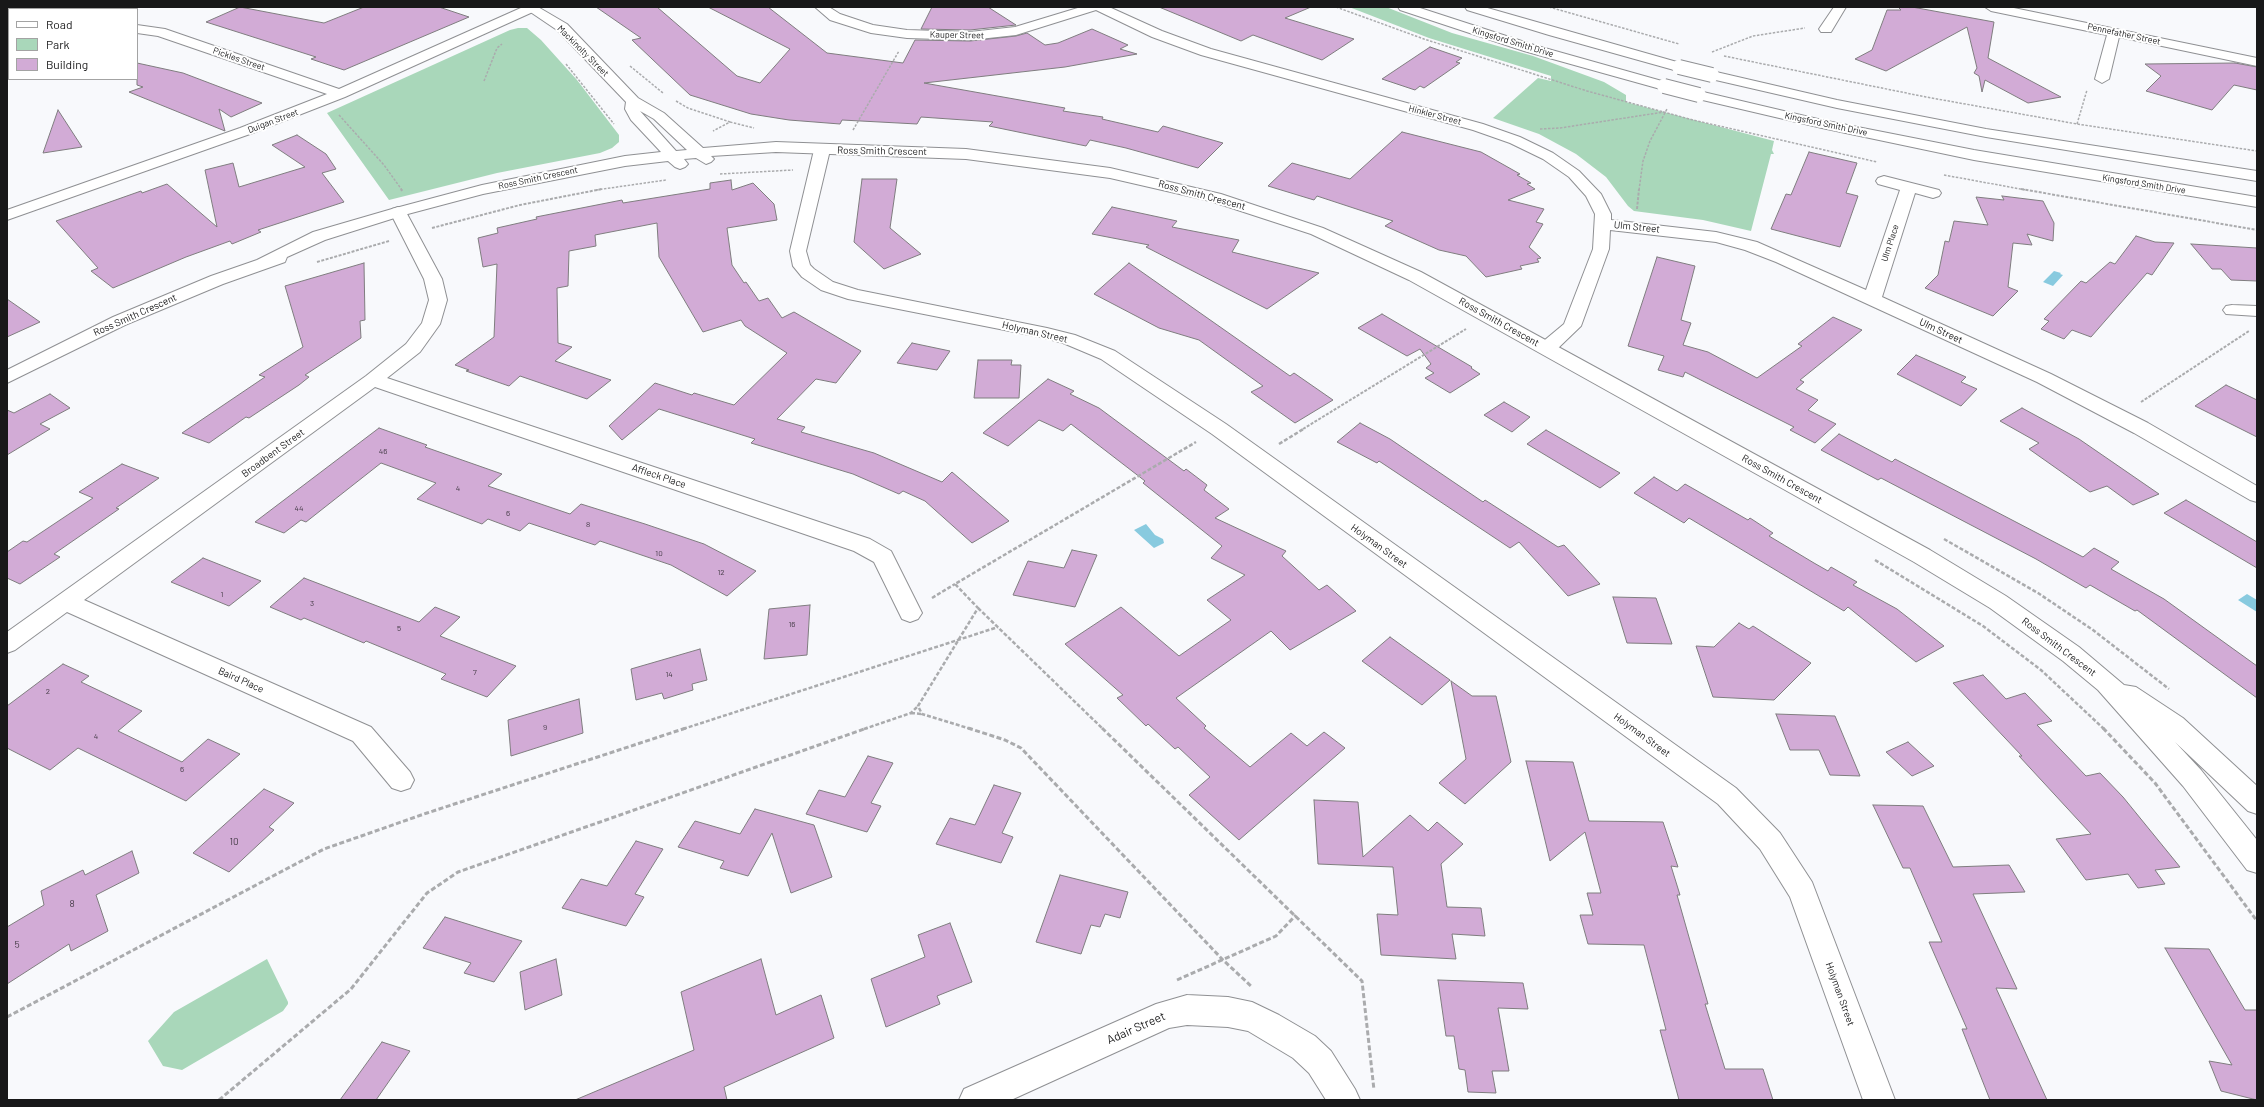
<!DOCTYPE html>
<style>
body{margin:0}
#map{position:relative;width:2264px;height:1107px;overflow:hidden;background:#f8f9fc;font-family:Barlow,sans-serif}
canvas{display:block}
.frame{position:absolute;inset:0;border:8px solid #181819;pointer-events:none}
.legend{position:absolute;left:8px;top:8px;width:130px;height:72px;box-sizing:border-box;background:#fff;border:1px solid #a3a3a3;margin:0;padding:5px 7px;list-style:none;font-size:12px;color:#181819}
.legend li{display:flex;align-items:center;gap:8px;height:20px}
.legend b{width:20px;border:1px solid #a3a3a3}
</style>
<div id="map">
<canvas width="2264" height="1107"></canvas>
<div class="frame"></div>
<ul class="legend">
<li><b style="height:5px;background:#fff"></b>Road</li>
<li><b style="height:11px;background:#a9d7ba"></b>Park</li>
<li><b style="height:11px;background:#d2abd6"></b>Building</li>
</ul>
</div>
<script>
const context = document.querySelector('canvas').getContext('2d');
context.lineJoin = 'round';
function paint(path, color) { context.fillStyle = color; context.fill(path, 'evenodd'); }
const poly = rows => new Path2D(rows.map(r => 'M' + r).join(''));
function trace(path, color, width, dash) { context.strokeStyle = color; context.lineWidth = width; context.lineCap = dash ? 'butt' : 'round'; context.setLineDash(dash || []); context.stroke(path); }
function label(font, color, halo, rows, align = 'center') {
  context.font = font + ' Barlow,sans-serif'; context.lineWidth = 4; context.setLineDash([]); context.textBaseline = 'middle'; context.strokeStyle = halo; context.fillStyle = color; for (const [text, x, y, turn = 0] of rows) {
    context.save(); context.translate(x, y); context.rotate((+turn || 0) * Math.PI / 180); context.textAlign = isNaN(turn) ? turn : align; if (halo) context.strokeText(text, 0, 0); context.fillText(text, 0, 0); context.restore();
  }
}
paint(poly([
 [1349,7,1386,7,1452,33,1533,56,1604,82,1626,95,1626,102,1774,141,1772,150,1774,154,1771,154,1751,231,1703,220,1634,211,1628,206,1606,177,1576,154,1539,134,1493,118,1538,78,1551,81,1551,76,1429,38],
 [518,28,527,28,541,40,577,80,619,135,619,142,612,148,600,153,497,173,389,200,327,113,510,30],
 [267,959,288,1002,288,1004,283,1011,182,1070,163,1066,148,1041,174,1012]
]), '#a9d7ba');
paint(poly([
 [2054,271,2061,273,2060,274,2063,275,2053,286,2043,282],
 [1146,524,1155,535,1163,539,1164,543,1154,548,1134,530],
 [2247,594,2257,600,2257,612,2238,600]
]), '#88cadf');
const building = poly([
 [240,7,324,23,364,7,439,7,469,17,344,70,311,59,316,57,206,22,240,7],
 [596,7,657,7,737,76,760,83,790,49,708,7,768,7,827,53,903,63,915,40,970,41,1016,36,1027,33,1045,45,1058,43,1092,29,1128,45,1120,49,1137,54,1065,67,924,83,1065,108,1063,111,1103,117,1102,119,1158,132,1163,126,1223,143,1198,168,1126,148,1090,140,1086,146,989,126,993,122,921,117,917,124,842,120,840,124,789,120,751,114,690,95,632,40,641,38,596,7],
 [932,7,988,7,1016,25,970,30,921,29,932,7],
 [1159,7,1311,7,1285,18,1354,39,1322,60,1253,35,1241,41,1159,7],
 [1898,7,1912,7,1994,22,1988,58,2061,97,2028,103,1985,80,1982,92,1979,76,1974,73,1977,68,1967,27,1886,71,1855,59,1872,50,1887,10,1901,10,1898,7],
 [1430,47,1462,58,1456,62,1460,63,1424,88,1420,86,1415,90,1382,79,1430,47],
 [137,63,183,73,262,103,231,117,219,109,225,131,129,92,143,87,137,85,137,63],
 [2235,63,2257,67,2257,90,2234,85,2212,110,2146,91,2161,76,2145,64,2235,63],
 [58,110,82,147,43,153,58,110],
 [1402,132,1481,152,1520,174,1517,175,1531,183,1527,184,1535,189,1508,200,1544,209,1536,222,1543,224,1529,247,1541,258,1537,259,1539,262,1520,266,1522,269,1486,277,1466,256,1439,250,1385,226,1393,221,1317,196,1314,200,1268,186,1292,163,1350,179,1402,132],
 [297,135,326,154,336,169,322,173,344,202,258,230,261,232,232,244,230,241,186,257,113,288,91,271,98,268,56,221,141,191,142,193,167,184,217,227,205,170,233,163,239,187,305,167,272,145,297,135],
 [1809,152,1857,163,1846,193,1858,196,1840,247,1771,229,1786,194,1791,195,1809,152],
 [862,179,897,179,890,228,921,254,884,269,854,242,862,179],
 [731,180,732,190,753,183,774,204,777,220,727,228,732,265,744,283,746,282,759,301,768,298,782,318,794,312,861,351,836,383,816,379,777,419,805,427,801,432,874,453,942,482,952,472,1009,521,972,543,925,501,903,491,899,494,853,474,751,443,755,439,659,409,622,440,609,426,655,383,692,395,694,393,734,405,787,353,745,326,741,320,703,332,659,257,657,223,595,235,596,246,569,251,568,286,557,288,558,343,572,347,555,361,611,380,587,399,520,376,509,386,466,371,469,370,455,365,494,337,497,264,483,267,478,238,498,233,497,228,537,219,536,217,622,200,623,203,710,189,710,183,731,180],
 [2002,196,2043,201,2054,223,2053,241,2027,234,2032,245,2013,243,2008,287,2018,291,1993,316,1925,288,1938,275,1945,241,1949,242,1954,221,1988,225,1976,197,2004,200,2002,196],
 [1112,207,1177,221,1172,227,1239,240,1232,252,1319,273,1267,309,1146,247,1149,245,1092,234,1112,207],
 [2136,236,2155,242,2174,243,2152,275,2147,273,2091,337,2072,330,2064,339,2041,329,2049,321,2044,319,2081,281,2086,283,2110,262,2115,264,2136,236],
 [2191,244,2257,248,2257,281,2231,280,2221,269,2212,269,2191,244],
 [1657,257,1695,266,1681,320,1691,323,1683,345,1708,352,1757,378,1802,346,1798,344,1833,317,1862,330,1800,380,1804,382,1796,389,1818,400,1808,410,1836,424,1815,443,1790,430,1794,427,1685,372,1683,377,1658,370,1664,356,1628,346,1657,257],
 [364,263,365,320,360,321,361,338,305,375,309,377,299,385,249,418,246,417,209,443,182,433,265,377,259,375,303,347,285,286,364,263],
 [1129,263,1290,376,1294,373,1333,400,1295,423,1251,392,1263,386,1199,340,1159,328,1094,294,1129,263],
 [7,299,40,322,7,337,7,299],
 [1382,314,1472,367,1471,368,1480,374,1450,393,1425,378,1434,373,1426,368,1431,364,1420,349,1407,356,1358,328,1382,314],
 [912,343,950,351,937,370,897,363,912,343],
 [1916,355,1966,377,1961,382,1977,389,1961,406,1897,374,1916,355],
 [978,360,1012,360,1011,365,1021,365,1019,398,974,398,978,360],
 [1048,379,1074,391,1070,394,1099,408,1184,471,1186,469,1207,485,1204,490,1229,509,1215,518,1286,551,1282,556,1319,590,1327,585,1356,611,1290,650,1271,631,1176,698,1206,726,1204,728,1250,767,1291,733,1307,746,1324,732,1345,748,1239,840,1189,795,1210,777,1178,747,1175,749,1148,724,1146,726,1117,698,1123,695,1065,644,1121,607,1179,656,1231,620,1207,600,1245,575,1211,558,1222,546,1143,483,1145,481,1071,424,1063,431,1039,420,1008,446,983,433,1048,379],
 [2226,385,2257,400,2257,437,2195,406,2226,385],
 [50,394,70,408,40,424,50,429,7,455,7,410,14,413,50,394],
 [1504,402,1530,417,1512,432,1484,415,1504,402],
 [2022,408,2079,439,2159,494,2133,505,2107,486,2090,492,2029,449,2039,443,2000,421,2022,408],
 [1360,423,1390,439,1483,502,1485,500,1558,547,1564,545,1600,584,1568,596,1519,542,1510,548,1379,461,1377,463,1337,442,1360,423],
 [379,428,427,445,425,447,502,474,488,486,570,514,581,504,645,524,704,544,756,571,727,596,671,565,600,541,595,545,529,523,520,531,488,519,482,524,417,499,436,483,381,463,306,522,301,520,284,533,255,522,379,428],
 [1546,430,1620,473,1600,488,1527,444,1546,430],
 [1839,434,1892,462,1895,459,2083,557,2094,548,2119,562,2111,569,2164,599,2257,666,2257,698,2137,610,2135,611,2090,585,2086,588,2036,559,1881,478,1878,480,1821,450,1839,434],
 [122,464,159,478,116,508,119,509,54,554,60,557,20,584,7,578,7,552,23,541,27,542,93,498,79,492,122,464],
 [1654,477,1677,491,1685,484,1748,520,1750,518,1773,533,1769,536,1814,563,1828,571,1831,567,1857,582,1853,585,1897,609,1944,646,1916,662,1848,607,1844,611,1689,518,1684,523,1634,493,1654,477],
 [2186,500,2257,542,2257,568,2164,513,2186,500],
 [1072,550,1097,555,1075,607,1013,595,1028,561,1064,568,1072,550],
 [203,558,261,581,229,606,171,582,203,558],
 [304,578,419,622,435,607,460,617,440,636,516,666,487,697,441,679,446,674,366,641,364,643,304,618,301,620,270,607,304,578],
 [1613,597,1656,598,1672,644,1627,643,1613,597],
 [810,605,807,655,764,659,769,609,810,605],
 [1739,623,1749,629,1753,626,1811,663,1774,700,1713,697,1696,646,1714,647,1739,623],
 [1390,637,1450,680,1422,705,1362,661,1390,637],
 [700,649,707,680,692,684,693,690,664,699,662,693,636,700,631,669,700,649],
 [63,664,89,676,81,682,142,711,118,731,182,762,208,739,240,754,186,801,78,748,50,770,7,748,7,706,63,664],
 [1983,675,2006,699,2025,693,2052,721,2037,725,2086,776,2100,773,2123,797,2180,867,2155,870,2165,884,2138,888,2128,874,2086,880,2056,839,2091,834,2019,756,2022,756,1953,683,1983,675],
 [1451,681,1472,696,1496,696,1511,762,1465,804,1439,783,1466,759,1451,681],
 [579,699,583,733,511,756,508,720,579,699],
 [1776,714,1835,716,1860,776,1830,775,1819,750,1790,750,1776,714],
 [1908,742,1934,766,1912,776,1886,752,1908,742],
 [868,756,893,763,871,803,881,806,867,832,806,814,819,790,845,797,868,756],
 [1526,761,1573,762,1589,821,1663,822,1678,867,1671,866,1680,895,1677,895,1708,1004,1705,1004,1725,1069,1763,1069,1773,1100,1679,1100,1660,1030,1666,1030,1644,945,1588,944,1580,915,1593,915,1587,893,1601,893,1585,832,1550,861,1526,761],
 [994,785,1021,793,1002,833,1013,837,1001,863,936,844,950,818,975,825,994,785],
 [264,789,294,803,269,827,274,830,229,872,193,853,264,789],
 [1314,800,1358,802,1363,857,1410,815,1428,831,1437,822,1463,844,1441,864,1447,907,1481,908,1485,936,1452,934,1456,959,1381,955,1377,914,1398,915,1393,867,1318,864,1314,800],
 [1873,805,1923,806,1953,867,2009,865,2025,892,1973,894,2017,989,1996,988,2047,1100,1990,1100,1962,1029,1967,1029,1929,942,1942,942,1910,868,1903,868,1873,805],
 [755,809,814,825,832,877,791,893,772,833,748,876,720,868,724,861,678,847,695,821,740,834,755,809],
 [636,841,663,849,635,894,644,897,626,926,562,908,581,879,607,886,636,841],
 [132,851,139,873,96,895,108,931,71,951,69,944,7,984,7,927,44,905,41,891,83,870,85,875,132,851],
 [1060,875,1128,892,1120,918,1105,914,1100,927,1091,925,1081,954,1036,942,1060,875],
 [445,917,522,941,494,982,464,973,471,963,423,948,445,917],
 [950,923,972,982,937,996,940,1004,886,1027,871,979,925,957,918,935,950,923],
 [2165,948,2209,949,2245,1010,2257,1010,2257,1100,2221,1091,2209,1061,2232,1065,2165,948],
 [556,959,562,995,525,1010,520,972,556,959],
 [761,959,776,1015,821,995,834,1038,724,1087,727,1100,575,1100,694,1050,681,992,761,959],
 [1438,980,1523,983,1528,1009,1498,1008,1509,1071,1492,1071,1496,1093,1468,1092,1465,1070,1459,1069,1454,1036,1446,1036,1438,980],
 [382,1042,410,1051,376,1100,340,1100,382,1042]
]);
paint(building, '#d2abd6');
trace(building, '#7f7d7f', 1);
const street = poly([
 [523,7,537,8,535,11,345,97,250,134,7,220,7,210,240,128,327,94,158,36,137,33,137,25,165,29,339,89,523,7],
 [815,7,829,7,840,14,873,25,907,30,970,32,1015,27,1081,7,1109,7,1162,31,1211,49,1483,124,1520,137,1553,153,1579,171,1601,194,1611,214,1611,220,1716,232,1757,242,1866,290,1900,190,1878,184,1876,181,1878,178,1884,176,1939,190,1941,193,1939,196,1933,198,1915,193,1882,297,2051,374,2148,423,2257,486,2257,502,2250,500,2134,433,2037,382,1776,262,1745,250,1716,242,1610,230,1609,249,1581,326,1554,352,1547,354,1540,352,1538,348,1540,344,1564,324,1593,249,1595,214,1586,196,1569,177,1543,159,1510,143,1473,130,1201,55,1152,37,1096,10,1016,35,970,40,907,38,871,33,830,20,815,7],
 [1834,7,1846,7,1831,32,1821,32,1819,29,1834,7],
 [1985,7,2009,7,2257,58,2257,66,2119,37,2109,79,2102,83,2095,79,2107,35,1991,11,1985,7],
 [7,64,9,64,9,73,7,73,7,64],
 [822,145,827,147,830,150,806,251,810,265,814,269,833,282,858,290,1047,328,1075,335,1115,351,1226,424,1736,788,1780,833,1812,882,1895,1100,1863,1100,1790,897,1760,849,1718,804,1212,434,1101,359,1063,343,1045,338,848,299,821,290,802,277,793,266,790,251,814,150,817,147,822,145],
 [398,207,404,209,406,212,442,279,447,300,440,324,420,352,387,378,870,539,891,551,922,613,918,619,910,622,902,619,874,562,854,551,375,387,84,600,371,727,410,772,414,780,410,788,401,791,392,788,353,741,67,612,15,650,7,653,7,632,366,376,406,344,422,323,429,300,424,279,390,212,392,209,398,207],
 [2232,305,2257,306,2257,316,2226,314,2223,310,2226,306,2232,305],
 [1187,995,1228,997,1252,1002,1279,1015,1315,1036,1331,1051,1355,1089,1360,1100,1326,1100,1309,1073,1293,1058,1248,1031,1228,1027,1187,1025,1169,1028,1011,1100,959,1100,964,1089,1156,1004,1187,995]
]);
const secondary = poly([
 [523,7,538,7,567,24,638,98,664,113,703,148,776,142,966,149,1110,168,1221,194,1323,228,1421,272,1930,550,2006,596,2079,647,2124,685,2136,687,2183,718,2257,786,2257,814,2248,811,2175,742,2201,770,2257,840,2257,873,2247,870,2183,786,2098,690,2063,661,1990,608,1914,562,1409,280,1311,234,1210,201,1110,178,966,159,776,152,711,156,714,159,711,162,706,164,696,158,684,159,688,164,685,167,680,169,675,167,668,161,625,166,483,194,404,215,325,240,287,257,285,262,223,284,125,325,7,383,7,370,113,317,211,276,257,260,313,232,392,209,482,185,625,156,661,152,631,120,625,109,626,102,557,30,523,7],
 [640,111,654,119,687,150,676,151,640,111]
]);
const primary = poly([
 [1398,7,1417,7,1534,45,1669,83,1671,86,1664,90,1524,51,1400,10,1398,7],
 [1465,7,1484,7,1684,64,1686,67,1684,70,1674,70,1549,35,1467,10,1465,7],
 [1712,71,1837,100,1986,129,2257,171,2257,181,1986,137,1837,108,1707,78,1705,75,1712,71],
 [1699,91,1822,120,1974,150,2257,197,2257,207,1974,160,1822,128,1694,98,1692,95,1694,92,1699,91]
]);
trace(street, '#8f9093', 2);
trace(secondary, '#8f9093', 2);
trace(primary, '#8f9093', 2);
trace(poly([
 [1336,7,1424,39,1587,91,1693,120,1877,162],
 [1549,7,1679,44],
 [7,26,9,26],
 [1712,52,1753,36,1805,28],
 [1724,56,1926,97,2077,124,2257,151],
 [566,64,614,124],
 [630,66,663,93],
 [484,81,497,48,502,44],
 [676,101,688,108,730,122,713,131],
 [339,115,384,165,402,190],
 [730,122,754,128],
 [2077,124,2087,90],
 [1540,129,1560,128,1664,112],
 [853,130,899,51],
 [720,174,793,170],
 [1944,175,2026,190],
 [596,190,666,180],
 [1639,190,1643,161,1650,141,1667,109]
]), '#aaabad', 1.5, [2.5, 1.5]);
trace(poly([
 [401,189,402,191],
 [2021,189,2257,230],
 [1637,209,1639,189],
 [432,228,520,205,602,189],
 [317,262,389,241],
 [2141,402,2249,331],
 [1303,429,1466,329]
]), '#aaabad', 2, [3, 1.5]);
trace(poly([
 [1279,444,1305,428],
 [1944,539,2038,593,2093,630,2169,689],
 [1875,560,1983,626,2041,670,2104,729],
 [932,598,955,584],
 [978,608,1103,729],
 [911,713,922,714],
 [683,729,998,627],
 [864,729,911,713,918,706],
 [971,729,922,714,918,706,978,608,955,584,1196,442]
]), '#aaabad', 2.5, [4, 2]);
trace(poly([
 [968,728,1005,740,1021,748,1223,960,1251,986],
 [1102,728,1362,981,1374,1090],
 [2103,728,2155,783,2257,921],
 [1177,980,1276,936,1296,915],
 [7,1017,324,849,427,813,686,728],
 [219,1100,351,989,427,893,458,872,867,728]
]), '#aaabad', 3, [5, 2.5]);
paint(street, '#fff');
paint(secondary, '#fff');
paint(primary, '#fff');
const primaryBridge = poly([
 [1679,67,1712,75],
 [1664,86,1699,95]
]);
trace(primaryBridge, '#8f9093', 16, []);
trace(primaryBridge, '#fff', 14);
label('8px', '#463d48', null, [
 ["46",383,451],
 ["4",458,488],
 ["44",299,508],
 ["6",508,513],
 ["8",588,524],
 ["10",659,553],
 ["12",721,572],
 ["1",222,594],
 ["3",312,603],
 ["16",792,624],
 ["5",399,628],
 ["7",475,672],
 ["14",669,674],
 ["2",48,691],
 ["9",545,727],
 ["4",96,736],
 ["6",182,769]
]);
label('9px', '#181819', '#fff', [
 ["Pennefather Street",2124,34,12],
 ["Kauper Street",957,35,1],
 ["Kingsford Smith Drive",1513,42,17],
 ["Mackinolty Street",583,51,45],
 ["Pickles Street",239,59,19],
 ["Hinkler Street",1435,115,15],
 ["Duigan Street",273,121,-21],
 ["Kingsford Smith Drive",1826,124,12],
 ["Ross Smith Crescent",538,178,-12],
 ["Kingsford Smith Drive",2144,184,9],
 ["Ulm Place",1890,243,-72]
]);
label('10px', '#181819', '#fff', [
 ["Ross Smith Crescent",882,151,1],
 ["Ross Smith Crescent",1202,195,15],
 ["Ulm Street",1637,227,6],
 ["Ross Smith Crescent",135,315,-24],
 ["Ross Smith Crescent",1499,322,29],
 ["Ulm Street",1941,331,25],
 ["Holyman Street",1035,332,13],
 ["Broadbent Street",273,453,-36],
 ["Affleck Place",659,476,19],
 ["Ross Smith Crescent",1782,479,29],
 ["Holyman Street",1379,546,36],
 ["Ross Smith Crescent",2059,647,37],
 ["Baird Place",241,680,24],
 ["Holyman Street",1642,735,36],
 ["Holyman Street",1840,994,70]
]);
label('10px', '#463d48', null, [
 ["10",234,842],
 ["8",72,904],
 ["5",17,945]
]);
label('12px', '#181819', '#fff', [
 ["Adair Street",1136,1028,-24]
]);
</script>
